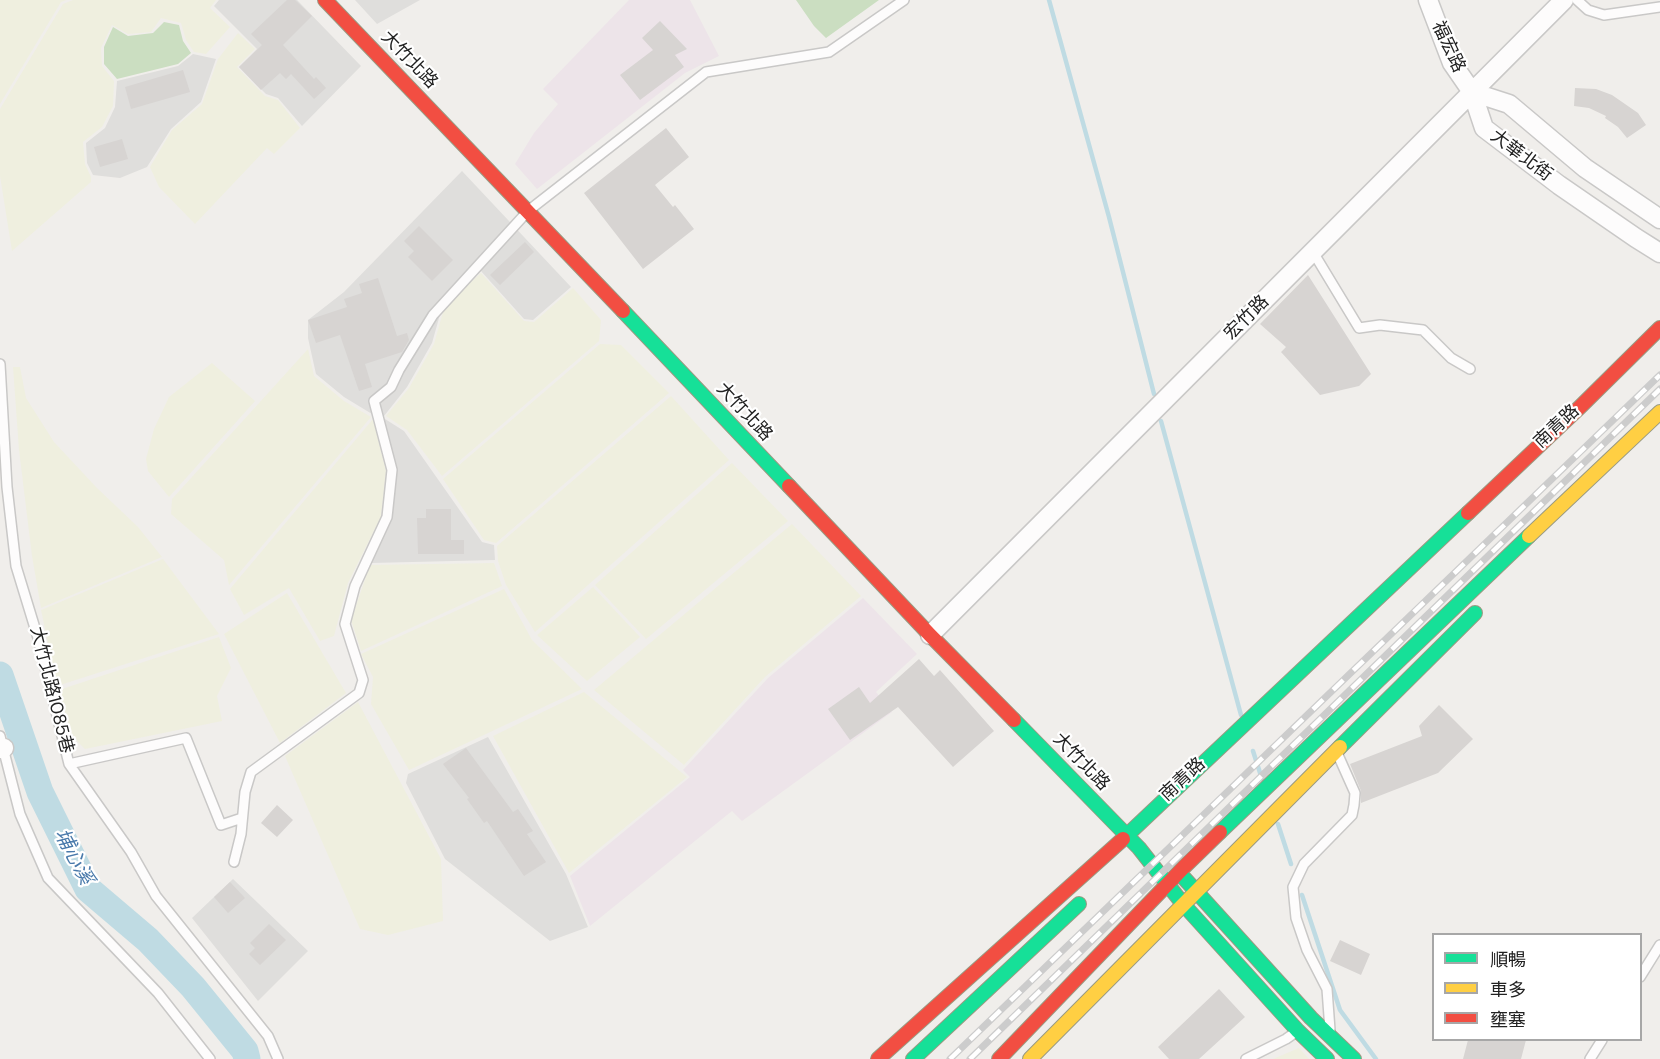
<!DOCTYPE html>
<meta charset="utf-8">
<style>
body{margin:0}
#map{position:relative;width:1660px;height:1059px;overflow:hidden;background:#f0eeeb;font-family:"DM Sans","Noto Sans TC",sans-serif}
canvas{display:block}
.legend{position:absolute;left:1432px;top:933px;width:210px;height:108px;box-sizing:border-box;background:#fff;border:2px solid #a7a7a7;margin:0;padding:8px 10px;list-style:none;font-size:18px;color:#222}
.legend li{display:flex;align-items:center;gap:12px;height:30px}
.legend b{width:30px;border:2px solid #a7a7a7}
</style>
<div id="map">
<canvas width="1660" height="1059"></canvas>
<ul class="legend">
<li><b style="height:8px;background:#16e098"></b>順暢</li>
<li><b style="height:8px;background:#ffcf43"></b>車多</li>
<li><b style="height:8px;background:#f24e42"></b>壅塞</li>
</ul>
</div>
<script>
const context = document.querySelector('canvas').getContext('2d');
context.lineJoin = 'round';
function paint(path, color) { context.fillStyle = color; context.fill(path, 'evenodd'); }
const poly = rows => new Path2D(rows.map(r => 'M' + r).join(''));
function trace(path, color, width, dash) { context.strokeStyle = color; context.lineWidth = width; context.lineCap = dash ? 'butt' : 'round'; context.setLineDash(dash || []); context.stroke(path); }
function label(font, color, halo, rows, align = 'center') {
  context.font = font + ' "DM Sans","Noto Sans TC",sans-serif'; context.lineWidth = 4.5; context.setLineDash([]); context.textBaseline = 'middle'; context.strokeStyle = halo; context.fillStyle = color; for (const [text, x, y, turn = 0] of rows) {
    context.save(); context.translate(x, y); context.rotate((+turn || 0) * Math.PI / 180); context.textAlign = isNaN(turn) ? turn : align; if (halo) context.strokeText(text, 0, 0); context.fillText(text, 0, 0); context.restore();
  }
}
paint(poly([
 [219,0,297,0,361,66,302,126,278,98,266,94,239,67,257,49,214,6],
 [355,0,420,0,377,24],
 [193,54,216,59,201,102,171,129,147,167,120,178,93,175,87,163,86,143,105,128,115,107,117,81,178,66],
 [462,171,571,287,533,320,524,319,481,271,443,304,432,343,407,387,384,416,372,414,344,397,316,374,308,338,308,320,344,292],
 [381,418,385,419,404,431,482,542,494,545,495,560,371,563,390,518,395,470],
 [488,737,566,874,588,927,550,941,445,859,406,783,408,774],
 [233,879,308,951,258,1001,192,918]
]), '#dfdedc');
paint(poly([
 [629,0,690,0,719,56,685,73,537,189,515,164,534,133,558,104,543,89],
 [863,598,917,654,876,692,892,712,742,821,732,811,590,926,570,876,690,777,683,770,768,678]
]), '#ede4e9');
paint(poly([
 [0,0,66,0,61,2,0,104],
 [73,0,216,0,210,8,230,27,206,54,194,52,186,40,181,23,161,18,151,32,128,34,112,25,101,48,102,66,114,81,113,106,102,127,83,142,85,164,91,177,91,182,12,251,0,176,0,109,63,4],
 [238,33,255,49,237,67,265,96,278,100,300,128,274,154,267,148,195,224,159,187,150,167,172,130,202,104,218,59],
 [481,273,524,321,534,322,573,288,601,320,599,341,442,476,407,430,386,416,409,388,434,344,445,305],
 [600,344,621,345,669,393,496,543,484,540,443,479],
 [308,349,314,376,344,401,371,417,229,585,224,560,171,514,172,499],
 [212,363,255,401,169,497,148,471,146,459,154,429,169,397],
 [13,367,20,367,26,398,54,442,97,488,138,527,162,557,41,608,32,556,19,450],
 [671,396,729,460,535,632,506,585,498,561,497,546],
 [373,419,386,471,381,517,348,583,334,636,320,641,289,588,244,615,230,589],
 [732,463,788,521,646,639,595,585],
 [792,524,861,596,765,677,684,765,594,690],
 [163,559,219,634,57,686,41,610],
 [494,563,502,586,361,651,351,620,370,565],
 [593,587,640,637,587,681,537,635],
 [504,589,532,640,582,689,409,770,371,704,373,677,361,654],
 [287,593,346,693,280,743,224,634],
 [219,637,231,668,217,696,222,721,85,749,71,735,59,690],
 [584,692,687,777,569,873,493,736],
 [358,702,441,859,443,921,388,935,360,929,285,756],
 [1299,1048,1309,1059,1273,1059]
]), '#efefdf');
paint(poly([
 [796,0,879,0,826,38,814,26],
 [164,22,179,25,183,41,191,53,178,64,117,79,104,64,104,47,113,27,128,36,153,33]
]), '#cbdec1');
trace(poly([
 [1049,0,1109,217,1154,394],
 [1161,421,1241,715],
 [1253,751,1262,779],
 [1278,824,1291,864],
 [1302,895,1340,1010,1376,1059]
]), '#bfdbe3', 4.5);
trace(poly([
 [0,675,40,792,88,889,148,940,193,987,245,1051,247,1059]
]), '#bfdbe3', 27);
paint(poly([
 [287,0,295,0,312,16,283,45,314,79,316,77,326,88,314,99,291,74,286,79,280,73,261,90,239,67,262,45,251,34],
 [660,21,687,49,675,55,684,67,640,100,620,75,653,50,642,38],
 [183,70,190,92,131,109,125,87],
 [1575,88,1596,89,1612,95,1638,113,1646,125,1627,138,1618,127,1605,118,1606,116,1589,108,1574,106],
 [666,128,689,157,655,185,673,207,675,205,694,229,643,269,584,193],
 [122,139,128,159,100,167,94,147],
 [419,226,453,260,432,281,408,257,414,251,404,241],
 [525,242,534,252,500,285,490,275],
 [1308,275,1371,374,1359,386,1320,395,1281,352,1286,347,1260,324],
 [378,278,397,336,407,333,409,340,402,352,365,364,372,387,359,391,340,335,316,343,308,320,347,307,344,299,362,293,359,284],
 [426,509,451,509,451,540,464,540,464,554,418,554,417,518,426,518],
 [919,659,934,676,940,670,994,731,953,767,898,707,850,740,828,709,859,687,870,703],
 [1439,705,1473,739,1438,773,1361,803,1361,791,1350,764,1422,736,1419,726],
 [466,748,513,812,518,809,533,831,527,834,546,862,524,876,487,821,484,823,467,799,469,798,443,764],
 [277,805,293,820,277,837,261,823],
 [230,882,245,898,228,913,214,897],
 [269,924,286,940,260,965,249,954,255,948,250,943],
 [1340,940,1370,954,1361,975,1330,961],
 [1219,989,1245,1017,1199,1059,1169,1059,1158,1047],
 [1468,1040,1526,1040,1521,1059,1463,1059]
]), '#d7d4d2');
const lane = poly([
 [1577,0,1588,10,1604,15,1660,7],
 [1313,252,1359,328,1380,325,1423,330,1451,358,1470,369],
 [0,364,7,487,16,566,38,638,69,764,131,852,156,896,268,1036,278,1059],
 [0,736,20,814,48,878,158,993,210,1059],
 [69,764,186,738,221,825,242,818],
 [234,862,241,834,245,792,251,772,359,693,363,680,345,624,355,586,387,517,392,470,374,401,391,387,399,370,433,315,528,211,706,72,829,52,904,0],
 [1640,977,1660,945],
 [1330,1030,1327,989,1307,950,1296,918,1293,887,1304,864,1352,815,1354,805,1355,793,1338,755],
 [1246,1059,1286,1039,1296,1032],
 [1590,1059,1602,1040]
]);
const street = poly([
 [1428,0,1452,63,1472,92,1484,128,1559,185,1636,238,1660,253],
 [1472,92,1509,104,1585,168,1660,219],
 [930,635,1564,0],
 [0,749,4,748]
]);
const fast = poly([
 [623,311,789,486],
 [1014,720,1139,848,1183,904,1298,1031,1327,1059],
 [1340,747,1475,613],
 [1220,832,1529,536],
 [1123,839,1468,513],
 [1184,878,1311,1018,1354,1059],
 [913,1059,1079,904]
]);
const slow = poly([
 [1529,536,1660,412],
 [1030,1059,1340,747]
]);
const jam = poly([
 [325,0,623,311],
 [789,486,930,635,1014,720],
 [1468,513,1580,407,1660,328],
 [878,1059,1123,839],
 [999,1059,1184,867,1220,832]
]);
trace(lane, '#c9c8c7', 12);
trace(street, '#c9c8c7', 21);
trace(fast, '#999a82', 16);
trace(slow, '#999a82', 16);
trace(jam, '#999a82', 16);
trace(lane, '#fdfcfc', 9);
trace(street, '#fdfcfc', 18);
trace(fast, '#16e098', 14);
trace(slow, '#ffcf43', 14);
trace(jam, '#f24e42', 14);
const rail = poly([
 [950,1059,1660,375],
 [970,1059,1660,389]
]);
trace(rail, '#ccc', 7);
trace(rail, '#fff', 4.5, [14]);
label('18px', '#222', '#fff', [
 ["福宏路",1448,47,65],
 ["大竹北路",409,60,46],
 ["大華北街",1521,156,37],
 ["宏竹路",1247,318,-45],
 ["大竹北路",744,412,47],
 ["南青路",1557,427,-43],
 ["大竹北路1085巷",51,690,76],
 ["大竹北路",1081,762,46],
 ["南青路",1183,780,-43]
]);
label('italic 20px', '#4a7aab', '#fff', [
 ["埔心溪",73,857,62]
]);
</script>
